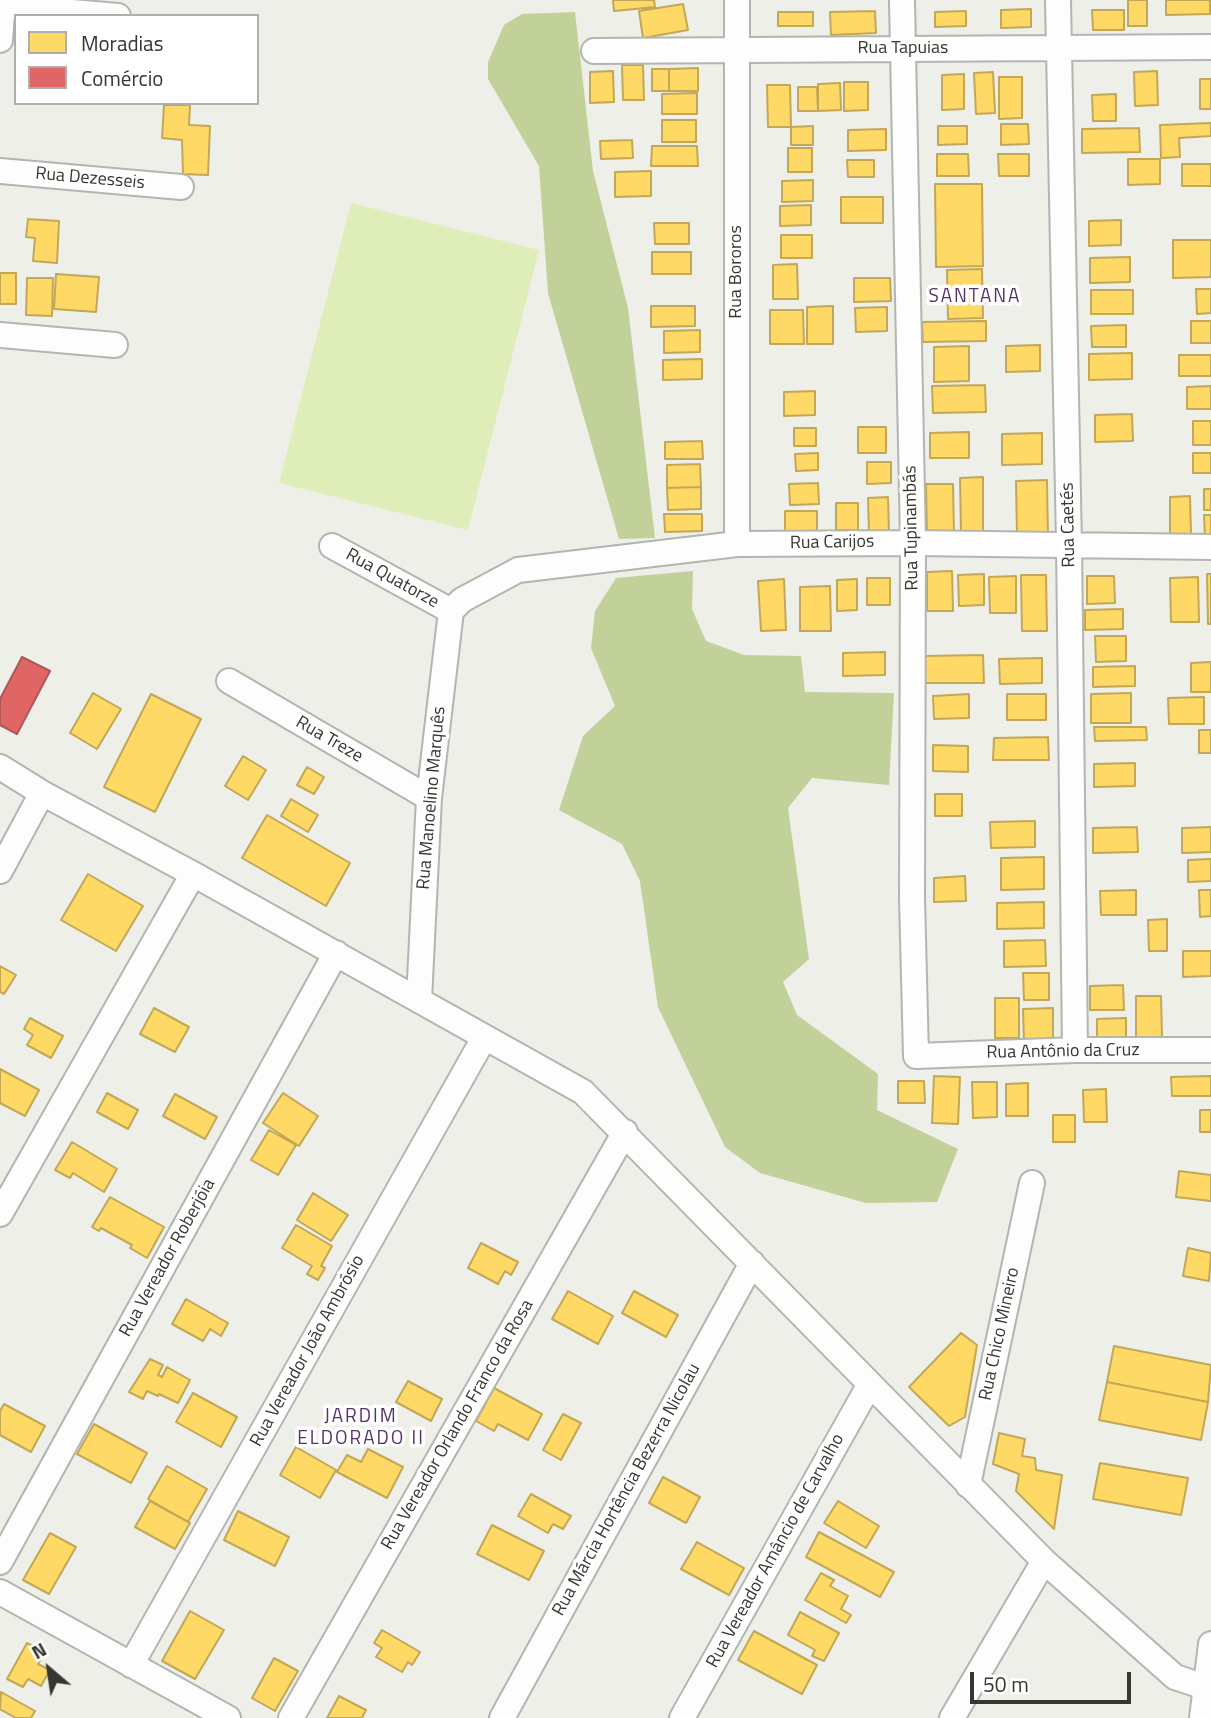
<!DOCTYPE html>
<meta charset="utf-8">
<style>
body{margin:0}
#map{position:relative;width:1211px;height:1718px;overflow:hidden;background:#edefe8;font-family:"Titillium Web",sans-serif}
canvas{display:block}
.legend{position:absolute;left:14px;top:14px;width:245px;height:91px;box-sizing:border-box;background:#fff;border:2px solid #aeafad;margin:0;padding:9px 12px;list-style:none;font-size:21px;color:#353731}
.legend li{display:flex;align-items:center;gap:14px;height:35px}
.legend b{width:35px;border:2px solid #aeafad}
.north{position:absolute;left:14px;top:1634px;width:70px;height:70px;-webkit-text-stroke:5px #fff;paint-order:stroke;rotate:331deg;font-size:19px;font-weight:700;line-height:28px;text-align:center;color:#353731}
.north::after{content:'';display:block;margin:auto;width:24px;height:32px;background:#353731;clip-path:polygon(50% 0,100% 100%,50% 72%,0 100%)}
.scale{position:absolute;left:970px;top:1672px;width:161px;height:32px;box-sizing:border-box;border:4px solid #353731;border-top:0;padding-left:9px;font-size:21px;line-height:24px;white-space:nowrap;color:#353731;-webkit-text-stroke:5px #fff;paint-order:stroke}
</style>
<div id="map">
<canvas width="1211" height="1718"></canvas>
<ul class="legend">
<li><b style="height:19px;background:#ffd966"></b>Moradias</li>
<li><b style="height:19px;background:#e06666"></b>Comércio</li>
</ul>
<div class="north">N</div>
<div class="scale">50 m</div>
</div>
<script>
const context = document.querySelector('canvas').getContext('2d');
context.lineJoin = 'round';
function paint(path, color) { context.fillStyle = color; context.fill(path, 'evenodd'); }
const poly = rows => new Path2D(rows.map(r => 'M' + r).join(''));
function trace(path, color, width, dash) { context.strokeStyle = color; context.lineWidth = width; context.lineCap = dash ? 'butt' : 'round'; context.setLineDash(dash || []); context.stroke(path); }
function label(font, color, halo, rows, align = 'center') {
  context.font = font + ' "Titillium Web",sans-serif'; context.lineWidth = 7; context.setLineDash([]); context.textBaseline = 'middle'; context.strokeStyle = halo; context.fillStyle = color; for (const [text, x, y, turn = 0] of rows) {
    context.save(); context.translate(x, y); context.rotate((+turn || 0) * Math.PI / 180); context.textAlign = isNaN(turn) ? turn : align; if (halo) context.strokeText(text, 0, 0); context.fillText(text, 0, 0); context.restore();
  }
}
paint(poly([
 [351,203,539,250,468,530,279,483]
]), '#dfeeb8');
paint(poly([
 [575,12,593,171,628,308,655,538,619,539,548,293,539,166,488,79,488,62,504,25,522,14],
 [693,571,692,609,706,641,744,655,801,656,805,692,894,693,889,785,812,778,788,808,809,959,783,982,797,1015,878,1074,877,1110,958,1149,937,1202,866,1203,760,1173,725,1147,658,1007,640,881,622,844,559,810,583,736,615,706,591,648,595,611,616,578]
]), '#c2d09a');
const homes = poly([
 [613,0,654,0,655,7,614,11,613,0],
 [1128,0,1147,0,1147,26,1128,26,1128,0],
 [1166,0,1210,0,1210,14,1166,15,1166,0],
 [683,4,688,30,643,38,639,11,683,4],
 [1031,9,1031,27,1001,28,1001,10,1031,9],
 [1092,10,1124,10,1124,30,1093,30,1092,10],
 [875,11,876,33,831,35,830,12,875,11],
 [966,11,966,26,935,27,935,12,966,11],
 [778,12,813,12,813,26,778,26,778,12],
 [622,65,643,65,644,100,623,100,622,65],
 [698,68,698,91,669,91,669,69,698,68],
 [652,69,669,69,669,91,652,91,652,69],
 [613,71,614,102,590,103,590,72,613,71],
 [1157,71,1158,105,1135,106,1134,72,1157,71],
 [993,72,995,113,976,114,974,73,993,72],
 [964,74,964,109,942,110,942,75,964,74],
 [999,77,1022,77,1022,118,999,119,999,77],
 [1200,79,1211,79,1211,109,1200,109,1200,79],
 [844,82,868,82,868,110,844,111,844,82],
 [840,83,841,110,818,111,818,84,840,83],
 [767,85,790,85,791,127,768,127,767,85],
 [798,87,817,87,818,111,798,111,798,87],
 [697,93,697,114,662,114,662,94,697,93],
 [1116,94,1116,121,1093,121,1092,95,1116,94],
 [164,105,190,105,189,125,210,126,208,175,183,174,182,140,162,138,164,105],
 [662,120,696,120,696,142,662,142,662,120],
 [1211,123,1211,136,1179,138,1180,157,1161,158,1160,125,1211,123],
 [1001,124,1028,124,1029,144,1001,145,1001,124],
 [813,126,813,145,791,145,791,127,813,126],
 [938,126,967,126,967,144,938,145,938,126],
 [1139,128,1140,152,1082,153,1082,129,1139,128],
 [886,129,886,150,848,151,848,130,886,129],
 [632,140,633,158,601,159,600,141,632,140],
 [652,146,697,146,698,166,651,166,652,146],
 [788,148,812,148,812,172,788,172,788,148],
 [937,154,968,154,969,176,937,176,937,154],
 [998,154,1029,154,1029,176,999,176,998,154],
 [1128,159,1160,159,1160,184,1128,185,1128,159],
 [847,160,874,160,874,177,848,177,847,160],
 [1182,164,1211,164,1211,186,1182,186,1182,164],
 [651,171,651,196,615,197,615,172,651,171],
 [813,180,813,201,782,202,782,181,813,180],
 [935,184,982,184,983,266,936,267,935,184],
 [841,197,883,197,883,223,841,223,841,197],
 [811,205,811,225,780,226,780,206,811,205],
 [28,219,59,221,57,263,33,261,35,238,26,237,28,219],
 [1121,220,1121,245,1089,246,1089,221,1121,220],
 [654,223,689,223,689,244,655,244,654,223],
 [781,235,812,235,812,258,781,258,781,235],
 [1173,240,1211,240,1211,277,1173,278,1173,240],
 [652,252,691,252,691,274,652,274,652,252],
 [1130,257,1130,282,1090,283,1090,258,1130,257],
 [797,264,798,299,773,299,773,265,797,264],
 [982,269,983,318,948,319,947,270,982,269],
 [0,273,16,273,16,304,0,304,0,273],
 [56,274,99,277,96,312,54,309,56,274],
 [27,278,53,278,52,316,26,315,27,278],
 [854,278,890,278,891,301,854,302,854,278],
 [1196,289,1211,289,1211,313,1197,314,1196,289],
 [1091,290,1133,290,1133,314,1091,314,1091,290],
 [651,306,695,306,695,326,651,327,651,306],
 [833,306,833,344,807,344,807,307,833,306],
 [887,307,887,331,856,332,855,308,887,307],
 [770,310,803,310,804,344,770,344,770,310],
 [986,321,986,341,923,342,922,322,986,321],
 [1191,321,1211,321,1211,343,1191,343,1191,321],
 [1126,325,1126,347,1092,347,1091,326,1126,325],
 [700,330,700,352,664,353,664,331,700,330],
 [1040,345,1040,371,1006,372,1006,346,1040,345],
 [969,346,969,381,934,382,934,347,969,346],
 [1132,353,1132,379,1089,380,1089,354,1132,353],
 [1179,355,1211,355,1211,376,1179,376,1179,355],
 [702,359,702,379,663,380,663,360,702,359],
 [985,385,986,412,933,413,932,386,985,385],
 [1211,386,1211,409,1187,409,1187,387,1211,386],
 [815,391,815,415,784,416,784,392,815,391],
 [1132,414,1133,441,1095,442,1095,415,1132,414],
 [1193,421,1211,421,1211,445,1193,445,1193,421],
 [858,427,886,427,886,453,858,453,858,427],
 [794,428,816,428,816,446,794,446,794,428],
 [969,432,969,458,930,458,930,433,969,432],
 [1042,433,1042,464,1002,465,1002,434,1042,433],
 [702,441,703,459,665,459,665,442,702,441],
 [818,453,818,470,796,471,795,454,818,453],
 [1193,453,1211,453,1211,473,1193,473,1193,453],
 [867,462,891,462,891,483,867,484,867,462],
 [700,464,701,487,667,488,667,465,700,464],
 [983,477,983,533,961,533,960,478,983,477],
 [1047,480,1048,537,1017,537,1016,481,1047,480],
 [818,483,819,504,790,505,789,484,818,483],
 [926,484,953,484,954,533,927,534,926,484],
 [701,487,701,509,668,510,667,488,701,487],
 [1204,489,1211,489,1211,510,1204,510,1204,489],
 [1190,496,1191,534,1170,535,1170,497,1190,496],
 [888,497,889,533,869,534,868,498,888,497],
 [836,503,858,503,858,530,836,530,836,503],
 [785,511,817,511,817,535,785,535,785,511],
 [664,514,702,514,702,531,665,532,664,514],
 [1204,515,1211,515,1211,539,1205,539,1204,515],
 [952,571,953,611,927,611,927,572,952,571],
 [984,574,984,605,959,606,958,575,984,574],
 [1207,574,1211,574,1211,624,1208,624,1207,574],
 [1021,575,1046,575,1047,631,1022,631,1021,575],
 [1016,576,1016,613,990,613,989,577,1016,576],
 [1087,576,1114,576,1115,603,1087,604,1087,576],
 [1198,577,1199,622,1171,622,1170,578,1198,577],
 [867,578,890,578,890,605,867,605,867,578],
 [784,579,786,630,761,631,758,581,784,579],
 [857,579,857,610,837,611,837,580,857,579],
 [830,586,831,631,800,631,800,587,830,586],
 [1123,609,1123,629,1085,630,1085,610,1123,609],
 [1095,636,1126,636,1126,661,1096,662,1095,636],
 [885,652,885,675,843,676,843,653,885,652],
 [983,655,984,683,924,683,924,656,983,655],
 [1042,658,1042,683,1000,684,999,659,1042,658],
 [1211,662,1211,692,1191,692,1191,663,1211,662],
 [1135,666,1135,686,1093,687,1093,667,1135,666],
 [93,693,121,709,97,749,70,733,93,693],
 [1131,693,1131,723,1091,723,1091,694,1131,693],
 [151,694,201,719,155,812,104,787,151,694],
 [969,694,969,718,934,719,933,696,969,694],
 [1007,694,1046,694,1046,720,1007,720,1007,694],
 [1204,697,1204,724,1169,724,1168,698,1204,697],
 [1094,727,1146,727,1147,740,1095,741,1094,727],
 [1199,730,1211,730,1211,753,1199,753,1199,730],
 [1048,737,1049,760,993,760,994,738,1048,737],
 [933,745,968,746,968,772,933,771,933,745],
 [243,756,266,770,248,800,225,786,243,756],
 [1135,763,1135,786,1094,787,1094,764,1135,763],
 [307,767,324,777,314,794,297,785,307,767],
 [935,794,962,794,962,816,935,816,935,794],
 [291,799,318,815,308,832,281,816,291,799],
 [267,815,350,863,326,906,242,858,267,815],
 [1035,821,1035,847,991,848,990,822,1035,821],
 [1137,827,1138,852,1093,853,1093,828,1137,827],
 [1211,827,1211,852,1182,853,1182,828,1211,827],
 [1044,857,1044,889,1001,890,1001,858,1044,857],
 [1211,859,1211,881,1188,882,1188,860,1211,859],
 [88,874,143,906,116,951,61,920,88,874],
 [965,876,966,901,934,902,934,878,965,876],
 [1136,890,1136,915,1101,915,1100,891,1136,890],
 [1199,890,1211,890,1211,916,1200,917,1199,890],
 [1044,902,1044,928,997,929,997,903,1044,902],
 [1167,919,1167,951,1149,951,1148,920,1167,919],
 [1045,940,1046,966,1004,967,1004,941,1045,940],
 [1183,951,1211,951,1211,976,1183,977,1183,951],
 [0,966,16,975,4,994,0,992,0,966],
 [1023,973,1049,973,1049,1000,1024,1000,1023,973],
 [1123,985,1124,1010,1090,1010,1090,986,1123,985],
 [1136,996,1161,996,1162,1037,1136,1037,1136,996],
 [995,998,1019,998,1019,1038,995,1038,995,998],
 [154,1008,189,1027,175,1052,140,1034,154,1008],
 [1053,1008,1053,1041,1024,1042,1023,1009,1053,1008],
 [30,1018,63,1036,51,1058,27,1045,33,1035,24,1029,30,1018],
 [1126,1018,1126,1039,1097,1039,1097,1019,1126,1018],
 [0,1069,39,1090,25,1116,0,1103,0,1069],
 [934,1076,960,1077,958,1124,932,1123,934,1076],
 [1211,1076,1211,1096,1172,1096,1171,1077,1211,1076],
 [898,1081,924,1081,925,1103,898,1103,898,1081],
 [972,1082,997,1082,997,1117,973,1118,972,1082],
 [1028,1083,1028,1116,1006,1116,1006,1084,1028,1083],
 [1106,1089,1107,1122,1084,1122,1083,1090,1106,1089],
 [107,1093,138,1110,128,1129,97,1112,107,1093],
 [283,1093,318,1116,299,1146,263,1123,283,1093],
 [175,1094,217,1117,205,1139,163,1116,175,1094],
 [1200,1110,1211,1110,1211,1132,1200,1132,1200,1110],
 [1053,1115,1075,1115,1075,1142,1053,1142,1053,1115],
 [269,1130,296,1145,278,1175,251,1160,269,1130],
 [72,1142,117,1169,104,1192,73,1173,70,1178,55,1170,72,1142],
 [1179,1171,1211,1175,1211,1201,1176,1197,1179,1171],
 [313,1193,348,1215,331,1241,297,1220,313,1193],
 [110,1197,164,1227,147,1258,130,1248,132,1245,101,1228,99,1231,92,1227,110,1197],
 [296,1225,332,1246,321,1266,325,1268,318,1280,307,1274,312,1266,282,1248,296,1225],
 [481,1243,518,1262,511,1275,505,1271,498,1284,468,1268,481,1243],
 [1188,1248,1211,1253,1209,1281,1183,1276,1188,1248],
 [568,1291,613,1316,598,1344,552,1319,568,1291],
 [634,1291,678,1315,666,1337,622,1313,634,1291],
 [186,1299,228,1323,221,1336,210,1329,203,1341,172,1324,186,1299],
 [961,1333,977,1345,965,1417,949,1426,909,1387,961,1333],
 [1114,1346,1211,1365,1208,1402,1107,1382,1114,1346],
 [150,1359,163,1365,158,1375,162,1377,167,1367,190,1380,178,1403,159,1394,158,1396,147,1391,143,1399,129,1392,150,1359],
 [408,1381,442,1399,431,1421,396,1402,408,1381],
 [1107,1382,1208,1402,1201,1440,1099,1420,1107,1382],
 [494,1388,542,1414,528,1440,498,1424,494,1431,476,1421,494,1388],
 [193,1393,237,1417,221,1447,176,1422,193,1393],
 [4,1404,45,1426,31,1452,0,1435,0,1411,4,1404],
 [563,1414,581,1423,561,1460,543,1450,563,1414],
 [94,1424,147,1453,131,1483,77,1454,94,1424],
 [999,1433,1025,1439,1022,1456,1035,1458,1036,1470,1062,1475,1054,1529,1016,1491,1019,1474,993,1464,999,1433],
 [296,1447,336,1470,320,1498,280,1475,296,1447],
 [368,1449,403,1467,387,1498,337,1472,347,1455,361,1462,368,1449],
 [1100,1463,1188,1478,1181,1515,1093,1499,1100,1463],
 [167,1466,207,1489,188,1522,148,1499,167,1466],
 [663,1477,700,1497,686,1523,649,1503,663,1477],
 [531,1494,571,1516,563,1529,553,1524,548,1533,518,1516,531,1494],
 [150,1501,190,1523,175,1549,135,1527,150,1501],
 [838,1501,879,1526,866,1548,824,1523,838,1501],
 [238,1511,289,1537,275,1566,224,1540,238,1511],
 [492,1525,544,1551,529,1580,477,1554,492,1525],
 [819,1532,894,1572,880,1597,806,1557,819,1532],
 [50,1533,76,1547,49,1594,23,1580,50,1533],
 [697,1542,744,1568,729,1595,681,1569,697,1542],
 [821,1573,834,1580,830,1586,848,1596,841,1609,851,1615,846,1623,805,1600,821,1573],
 [190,1611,224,1630,195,1679,162,1661,190,1611],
 [800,1612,839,1633,824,1661,812,1656,815,1650,788,1635,800,1612],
 [382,1630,420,1652,412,1665,408,1662,402,1672,376,1657,382,1648,374,1643,382,1630],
 [754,1631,817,1665,802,1694,738,1660,754,1631],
 [27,1643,45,1652,38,1664,50,1670,41,1686,28,1679,23,1687,7,1679,27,1643],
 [274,1658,298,1671,275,1711,252,1698,274,1658],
 [1,1692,35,1711,31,1718,16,1718,0,1709,1,1692],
 [339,1696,366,1710,362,1718,327,1718,339,1696]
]);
paint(homes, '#ffd966');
trace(homes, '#c2a856', 2);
const shops = poly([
 [22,657,50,671,17,734,0,725,0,699,22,657]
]);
paint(shops, '#e06666');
trace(shops, '#ad5856', 2);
const minor = poly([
 [902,0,913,543,912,898,916,1056,1075,1050,1211,1050],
 [1058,0,1069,544,1075,1050],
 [3,6,118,16],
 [0,40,3,0],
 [594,51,1211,47],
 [0,171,181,187],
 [0,335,115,345],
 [737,544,737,0],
 [332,546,451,611],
 [229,681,429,798],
 [0,767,42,793,193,874,583,1092,1044,1561,1175,1677,1211,1689],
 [0,871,42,793],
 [419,1000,429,798,451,611,462,600,518,570,737,544,913,543,1211,547],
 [0,1214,193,874],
 [968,1485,1032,1183],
 [0,1562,336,953],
 [0,1592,228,1718],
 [131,1665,484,1038],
 [291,1718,625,1132],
 [502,1718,752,1263],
 [682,1718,870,1384],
 [952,1718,1044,1561],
 [1202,1718,1211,1644]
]);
trace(minor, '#b3b5af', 28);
trace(minor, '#fcfdfc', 24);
label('18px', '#353731', '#fff', [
 ["Rua Tapuias",903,49],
 ["Rua Dezesseis",90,179,5],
 ["Rua Bororos",737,272,-90],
 ["Rua Caetés",1069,525,-91],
 ["Rua Tupinambás",912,528,-91],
 ["Rua Carijos",832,543,-1],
 ["Rua Quatorze",392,579,29],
 ["Rua Treze",329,740,30],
 ["Rua Manoelino Marquês",432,798,-85],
 ["Rua Antônio da Cruz",1063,1052,-1],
 ["Rua Vereador Roberjóia",168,1258,-61],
 ["Rua Chico Mineiro",1000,1334,-78],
 ["Rua Vereador João Ambrósio",308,1351,-61],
 ["Rua Vereador Orlando Franco da Rosa",458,1425,-60],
 ["Rua Márcia Hortência Bezerra Nicolau",627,1490,-61],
 ["Rua Vereador Amâncio de Carvalho",776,1551,-61]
]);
context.letterSpacing = '2px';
label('19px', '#56326b', '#fff', [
 ["SANTANA",975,297],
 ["JARDIM",361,1417],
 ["ELDORADO II",361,1439]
]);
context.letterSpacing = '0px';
</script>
